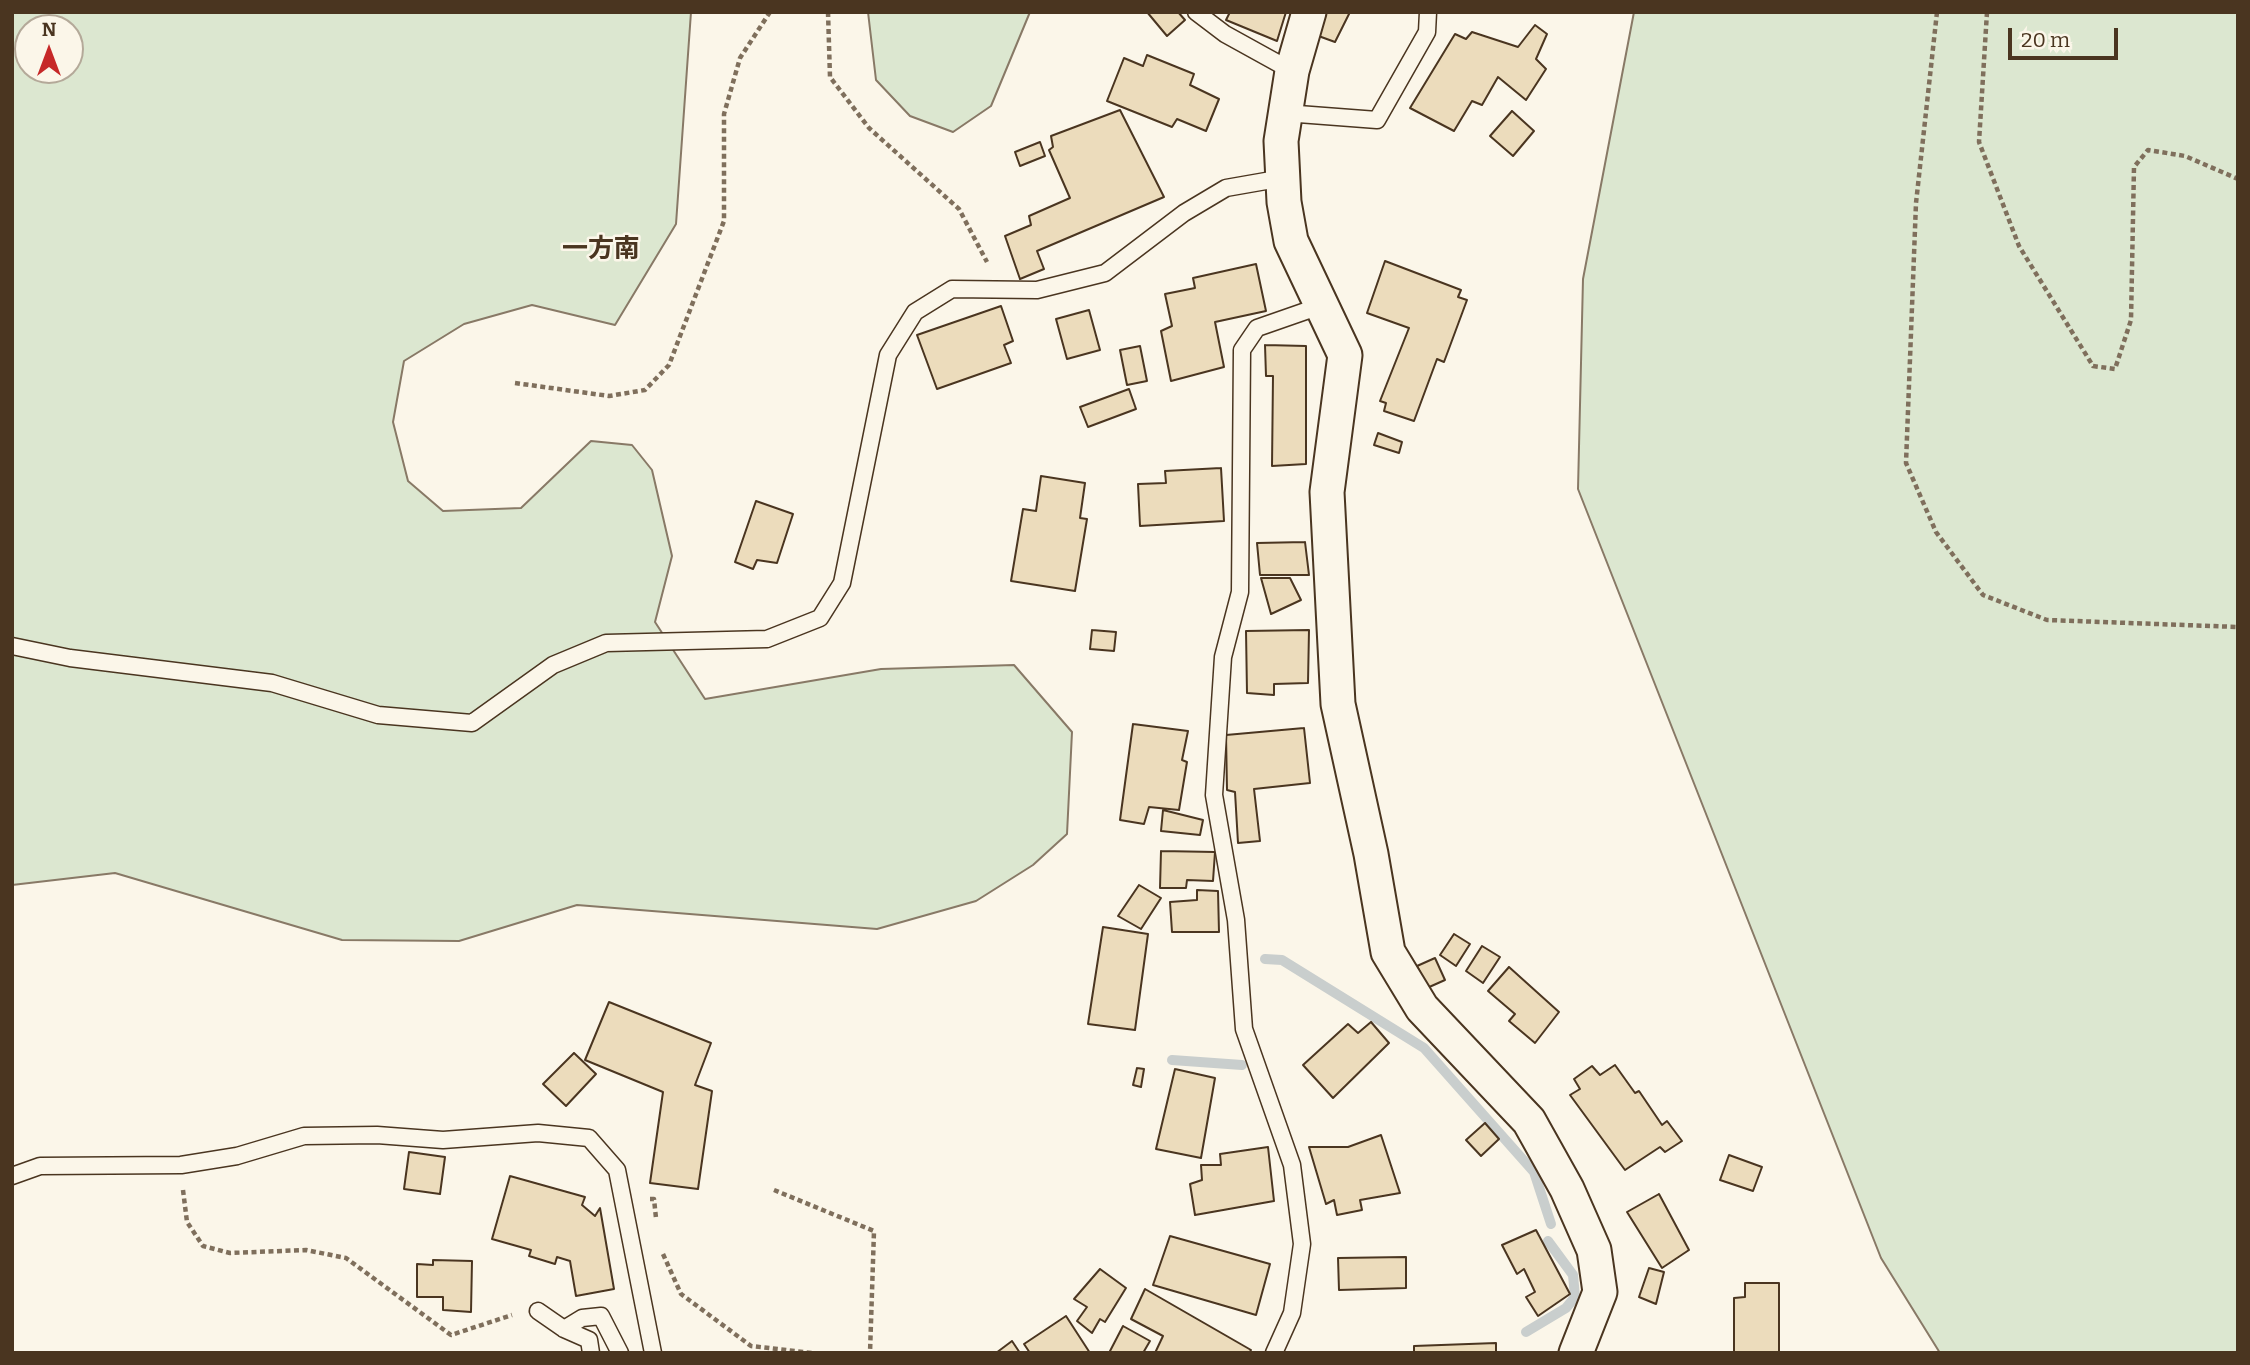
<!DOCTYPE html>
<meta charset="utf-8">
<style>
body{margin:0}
#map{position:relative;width:2250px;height:1365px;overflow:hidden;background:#fbf6e9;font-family:Bitter,serif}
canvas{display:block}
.frame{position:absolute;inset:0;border:14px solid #4a3520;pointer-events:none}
.north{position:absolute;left:14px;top:14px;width:70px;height:70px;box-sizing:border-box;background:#fbf6e9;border:2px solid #b4a999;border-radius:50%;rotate:0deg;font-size:19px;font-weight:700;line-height:28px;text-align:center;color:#4a3520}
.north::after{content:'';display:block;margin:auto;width:24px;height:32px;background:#c62828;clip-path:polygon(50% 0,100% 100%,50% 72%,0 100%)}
.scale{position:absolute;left:2008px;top:28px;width:110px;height:32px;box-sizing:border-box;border:4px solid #4a3520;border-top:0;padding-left:9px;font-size:21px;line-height:24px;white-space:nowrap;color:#4a3520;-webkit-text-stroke:5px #fbf6e9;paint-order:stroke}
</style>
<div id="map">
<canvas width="2250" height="1365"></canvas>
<div class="frame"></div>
<div class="north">N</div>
<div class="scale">20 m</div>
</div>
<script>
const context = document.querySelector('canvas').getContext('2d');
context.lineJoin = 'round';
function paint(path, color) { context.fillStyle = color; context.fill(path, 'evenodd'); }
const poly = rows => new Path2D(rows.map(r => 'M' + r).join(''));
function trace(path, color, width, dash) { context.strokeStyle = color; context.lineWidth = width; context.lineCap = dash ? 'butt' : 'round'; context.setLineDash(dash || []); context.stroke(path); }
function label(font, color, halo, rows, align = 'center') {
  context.font = font + ' Bitter,"Noto Sans JP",serif'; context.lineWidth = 5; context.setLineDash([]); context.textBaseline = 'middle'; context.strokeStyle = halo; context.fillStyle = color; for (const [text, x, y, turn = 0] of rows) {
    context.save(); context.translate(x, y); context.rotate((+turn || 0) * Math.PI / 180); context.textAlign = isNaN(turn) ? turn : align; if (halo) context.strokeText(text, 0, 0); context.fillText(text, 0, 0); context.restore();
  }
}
const green = poly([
 [12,12,691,12,676,224,615,325,532,305,464,324,404,361,393,422,408,481,443,511,521,508,591,441,632,445,652,470,672,556,655,622,705,699,881,669,1014,665,1072,732,1067,834,1033,865,976,901,877,929,577,905,459,941,342,940,115,873,12,885,12,12],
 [28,28,70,28,70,70,28,70,28,28],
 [868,12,1030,12,991,106,953,132,910,116,876,80,868,12],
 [1634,12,2238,12,2238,1353,1940,1353,1881,1258,1578,489,1583,279,1634,12]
]);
paint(green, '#dce7d0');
trace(green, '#887966', 2);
trace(poly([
 [1265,959,1282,960,1424,1048,1534,1172,1551,1224],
 [1172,1060,1242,1065],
 [1526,1332,1566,1308,1575,1297,1573,1275,1548,1241]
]), '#c9cecd', 10);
const building = poly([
 [1147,12,1178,12,1185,20,1167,36,1147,12],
 [1230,12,1286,12,1277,41,1226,20,1230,12],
 [1323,12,1350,12,1335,42,1313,34,1323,12],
 [1535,25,1547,34,1536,59,1546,69,1526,100,1498,77,1482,105,1472,101,1454,131,1410,108,1455,34,1466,39,1472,32,1518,47,1535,25],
 [1147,55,1194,74,1190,85,1219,99,1206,131,1177,119,1172,127,1107,101,1124,58,1143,66,1147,55],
 [1120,110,1164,197,1037,251,1044,269,1020,279,1005,236,1031,225,1029,216,1070,198,1049,150,1053,147,1051,136,1120,110],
 [1512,111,1534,131,1513,156,1490,136,1512,111],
 [1040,142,1045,156,1020,166,1015,152,1040,142],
 [1385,261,1461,290,1458,297,1467,300,1444,362,1437,359,1414,421,1384,411,1386,403,1380,401,1409,328,1367,313,1385,261],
 [1256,264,1266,311,1215,322,1224,367,1171,381,1161,331,1172,326,1165,294,1195,288,1193,278,1256,264],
 [1001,306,1013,341,1004,345,1011,363,937,389,917,335,1001,306],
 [1089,310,1100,350,1067,359,1056,319,1089,310],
 [1265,345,1306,346,1306,464,1272,466,1273,376,1266,376,1265,345],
 [1140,346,1147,381,1127,385,1120,350,1140,346],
 [1129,389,1136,409,1088,427,1080,407,1129,389],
 [1378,433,1402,442,1399,453,1374,445,1378,433],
 [1221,468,1224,521,1140,526,1138,484,1166,483,1165,471,1221,468],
 [1041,476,1085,483,1080,518,1087,519,1075,591,1011,581,1023,509,1036,511,1041,476],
 [756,501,793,514,777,563,757,560,753,569,735,562,756,501],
 [1305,542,1309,575,1260,575,1257,543,1305,542],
 [1261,578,1290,578,1301,600,1271,614,1261,578],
 [1092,630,1116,632,1114,651,1090,649,1092,630],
 [1309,630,1308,683,1274,684,1274,695,1247,693,1246,631,1309,630],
 [1133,724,1188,731,1182,760,1187,762,1179,810,1149,807,1144,824,1120,820,1133,724],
 [1304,728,1310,783,1254,789,1260,841,1238,843,1235,792,1227,790,1226,735,1304,728],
 [1163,810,1203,820,1200,835,1161,831,1163,810],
 [1161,851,1215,852,1213,881,1187,880,1186,888,1160,888,1161,851],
 [1139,885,1161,898,1141,929,1118,916,1139,885],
 [1197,890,1218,891,1219,932,1172,932,1170,902,1197,900,1197,890],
 [1103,927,1148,934,1135,1030,1088,1024,1103,927],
 [1454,934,1470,944,1456,966,1440,955,1454,934],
 [1482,946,1500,957,1483,983,1466,971,1482,946],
 [1435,958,1445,980,1427,988,1417,966,1435,958],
 [1509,967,1559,1012,1535,1043,1509,1021,1515,1014,1488,991,1509,967],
 [609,1002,711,1043,695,1085,712,1091,698,1189,650,1183,663,1092,585,1060,609,1002],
 [1371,1022,1389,1043,1333,1098,1303,1065,1348,1024,1358,1033,1371,1022],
 [574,1053,596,1074,566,1106,543,1084,574,1053],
 [1615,1065,1635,1093,1639,1091,1662,1125,1667,1121,1682,1141,1665,1152,1660,1147,1625,1170,1570,1095,1580,1089,1574,1079,1592,1066,1600,1075,1615,1065],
 [1137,1068,1144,1069,1141,1087,1133,1085,1137,1068],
 [1175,1069,1215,1078,1201,1158,1156,1149,1175,1069],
 [1485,1123,1499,1139,1481,1156,1466,1140,1485,1123],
 [1381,1135,1400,1193,1360,1200,1362,1210,1337,1215,1334,1200,1326,1204,1309,1147,1348,1147,1381,1135],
 [1268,1147,1274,1201,1195,1215,1190,1184,1202,1180,1201,1165,1221,1165,1220,1154,1268,1147],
 [409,1152,445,1157,440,1194,404,1189,409,1152],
 [1729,1155,1762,1167,1753,1191,1720,1180,1729,1155],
 [510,1176,585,1197,582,1205,595,1216,600,1208,614,1289,576,1296,570,1261,557,1257,555,1264,529,1256,531,1250,492,1239,510,1176],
 [1659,1194,1689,1250,1662,1268,1627,1212,1659,1194],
 [1536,1230,1570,1294,1538,1316,1526,1297,1535,1292,1524,1269,1517,1274,1502,1245,1536,1230],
 [1170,1236,1270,1264,1256,1315,1153,1285,1170,1236],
 [1406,1257,1406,1288,1339,1290,1338,1258,1406,1257],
 [433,1260,472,1261,471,1312,443,1310,443,1297,417,1297,417,1264,433,1265,433,1260],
 [1649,1268,1664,1272,1656,1304,1639,1297,1649,1268],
 [1100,1269,1126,1288,1105,1322,1100,1319,1092,1333,1077,1321,1087,1307,1074,1299,1100,1269],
 [1745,1283,1779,1283,1779,1353,1734,1353,1734,1298,1745,1297,1745,1283],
 [1145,1289,1251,1350,1249,1353,1155,1353,1163,1336,1131,1319,1145,1289],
 [1066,1316,1090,1353,1030,1353,1024,1344,1066,1316],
 [1123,1326,1150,1341,1143,1353,1109,1353,1123,1326],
 [1012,1341,1020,1353,996,1353,1012,1341],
 [1496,1343,1496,1353,1414,1353,1414,1346,1496,1343]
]);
paint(building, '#ecdcbc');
trace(building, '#4a3520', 2);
const lane = poly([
 [1196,12,1225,34,1292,71],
 [1285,113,1377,120,1427,32,1428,12],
 [12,646,70,658,272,683,378,715,472,723,553,665,606,643,767,639,820,618,842,583,888,355,915,312,952,289,1037,290,1105,273,1184,213,1226,188,1283,178],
 [12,1176,40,1166,181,1165,237,1156,304,1136,377,1135,443,1140,538,1133,589,1138,617,1170,653,1353],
 [538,1311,564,1329,589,1340,591,1353],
 [564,1329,582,1318,601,1316,620,1353],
 [1274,1353,1292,1313,1302,1244,1292,1165,1244,1029,1236,920,1214,795,1223,657,1240,592,1242,350,1257,328,1323,305]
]);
const street = poly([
 [1309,12,1292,71,1281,141,1284,202,1291,241,1345,355,1327,492,1338,704,1371,854,1388,952,1422,1008,1529,1121,1567,1189,1594,1250,1600,1292,1576,1353]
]);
trace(lane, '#4a3520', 19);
trace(street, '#4a3520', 37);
trace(poly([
 [828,12,830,77,869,128,959,209,987,262],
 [1937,12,1916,203,1906,463,1936,532,1983,595,2047,620,2238,627],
 [1987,12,1979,142,2019,246,2093,366,2115,369,2131,320,2134,167,2148,150,2185,156,2238,179],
 [515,383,609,396,645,390,669,365,724,221,724,114,740,58,770,12],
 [183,1190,187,1222,203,1246,230,1253,306,1250,346,1258,451,1335,512,1315],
 [774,1190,874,1231,870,1353],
 [650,1199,654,1199,656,1218],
 [663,1254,681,1294,751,1346,812,1353]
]), '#7f6f5c', 4.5, [5, 3.5]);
trace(lane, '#fbf6e9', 16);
trace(street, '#fbf6e9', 33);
label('bold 26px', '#4a3520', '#fbf6e9', [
 ["一方南",601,250]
]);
</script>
